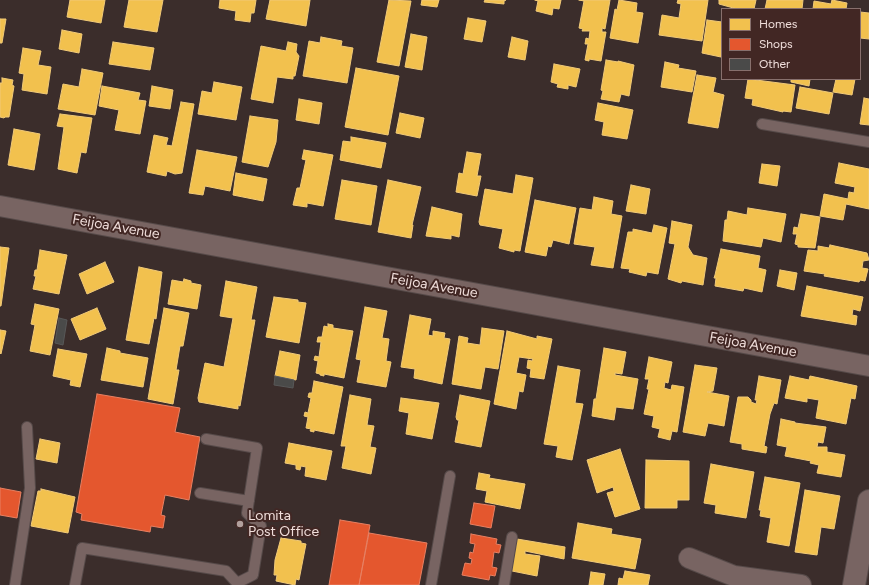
<!DOCTYPE html>
<style>
body{margin:0}
#map{position:relative;width:869px;height:585px;overflow:hidden;background:#3b2d2b;font-family:Figtree,sans-serif}
canvas{display:block}
.legend{position:absolute;left:721px;top:8px;width:140px;height:72px;box-sizing:border-box;background:#422724;border:1px solid #88706d;margin:0;padding:5px 7px;list-style:none;font-size:12px;color:#f0dedb}
.legend li{display:flex;align-items:center;gap:8px;height:20px}
.legend b{width:20px;border:1px solid #88706d}
</style>
<div id="map">
<canvas width="869" height="585"></canvas>
<ul class="legend">
<li><b style="height:11px;background:#f2c14e"></b>Homes</li>
<li><b style="height:11px;background:#e4572e"></b>Shops</li>
<li><b style="height:11px;background:#4a4a49"></b>Other</li>
</ul>
</div>
<script>
const context = document.querySelector('canvas').getContext('2d');
context.lineJoin = 'round';
function paint(path, color) { context.fillStyle = color; context.fill(path, 'evenodd'); }
const poly = rows => new Path2D(rows.map(r => 'M' + r).join(''));
function trace(path, color, width, dash) { context.strokeStyle = color; context.lineWidth = width; context.lineCap = dash ? 'butt' : 'round'; context.setLineDash(dash || []); context.stroke(path); }
function label(font, color, halo, rows, align = 'center') {
  context.font = font + ' Figtree,sans-serif'; context.lineWidth = 4; context.setLineDash([]); context.textBaseline = 'middle'; context.strokeStyle = halo; context.fillStyle = color; for (const [text, x, y, turn = 0] of rows) {
    context.save(); context.translate(x, y); context.rotate((+turn || 0) * Math.PI / 180); context.textAlign = isNaN(turn) ? turn : align; if (halo) context.strokeText(text, 0, 0); context.fillText(text, 0, 0); context.restore();
  }
}
const homes = poly([
 [70,0,105,0,101,23,67,17,70,0],
 [129,0,163,0,157,32,124,27,129,0],
 [220,0,256,0,254,13,251,13,250,22,235,20,236,11,219,8,220,0],
 [270,0,310,0,306,26,266,19,270,0],
 [389,0,411,1,399,66,377,62,389,0],
 [422,0,439,0,437,7,421,5,422,0],
 [485,0,506,0,504,1,504,4,484,2,485,0],
 [535,0,561,0,559,9,553,8,552,15,536,11,538,1,535,0],
 [579,0,610,0,605,29,602,28,602,32,606,32,601,61,589,59,589,61,585,60,588,44,585,44,586,38,589,39,590,31,582,31,583,29,579,28,584,1,579,0],
 [619,0,637,3,636,12,643,13,638,43,610,38,615,9,617,10,619,0],
 [678,0,708,0,702,41,659,35,662,15,679,18,681,4,677,3,678,0],
 [719,0,756,0,754,9,737,9,719,4,719,0],
 [767,0,803,0,802,9,765,9,767,0],
 [832,0,847,3,846,9,813,9,814,1,831,4,832,0],
 [860,12,869,13,869,39,860,38,860,12],
 [468,18,486,21,482,42,464,39,468,18],
 [0,19,6,19,2,43,0,43,0,19],
 [707,20,722,22,721,57,702,53,707,20],
 [62,30,82,34,79,53,59,49,62,30],
 [411,34,427,37,422,70,405,67,411,34],
 [321,37,342,41,341,46,353,48,347,83,303,76,309,41,320,43,321,37],
 [512,37,528,41,525,60,508,57,512,37],
 [113,42,154,48,150,70,109,64,113,42],
 [288,42,297,44,296,52,299,56,295,76,293,76,293,79,277,77,273,103,251,99,261,46,286,51,288,42],
 [23,48,41,51,38,65,51,67,47,94,22,90,24,74,19,73,23,48],
 [606,60,618,62,618,61,634,65,629,96,621,94,619,102,601,99,603,91,601,90,606,60],
 [665,62,679,65,678,68,696,71,692,92,661,87,665,62],
 [554,64,580,69,576,87,568,85,568,89,557,87,558,84,551,82,554,64],
 [356,68,399,76,388,135,345,127,356,68],
 [82,69,103,73,95,115,58,109,63,84,79,87,82,69],
 [697,75,716,78,713,92,724,95,718,128,688,123,697,75],
 [2,78,13,80,12,85,14,86,9,117,5,117,4,118,0,117,0,83,2,83,2,78],
 [748,79,795,85,791,112,783,111,783,112,752,105,753,99,745,98,748,79],
 [791,79,810,79,809,86,791,82,791,79],
 [836,79,855,79,852,95,833,92,836,79],
 [214,82,242,87,236,120,198,114,202,91,212,93,214,82],
 [102,86,140,93,138,100,146,101,140,134,115,130,119,110,99,106,102,86],
 [152,86,173,90,170,109,149,106,152,86],
 [800,87,833,93,829,114,796,108,800,87],
 [864,98,869,99,869,125,860,124,864,98],
 [299,99,322,103,319,124,296,120,299,99],
 [181,102,194,104,182,173,175,174,167,171,166,176,147,172,154,135,168,138,166,145,172,146,181,102],
 [598,103,633,110,627,139,602,135,604,122,595,120,598,103],
 [400,113,424,118,420,138,396,133,400,113],
 [60,114,92,118,86,153,81,152,77,173,58,169,64,127,57,126,60,114],
 [250,116,278,120,276,142,268,167,242,162,250,116],
 [14,129,40,134,34,170,8,165,14,129],
 [351,137,386,143,381,168,340,160,343,141,351,142,351,137],
 [197,150,237,157,230,191,205,186,203,195,189,193,197,150],
 [304,150,333,155,323,206,307,203,307,207,293,205,297,188,300,188,306,160,302,159,304,150],
 [467,152,481,154,477,176,481,176,477,196,456,192,459,173,463,174,467,152],
 [839,163,869,169,869,209,846,204,843,220,820,216,824,194,848,199,849,192,854,193,855,187,835,183,839,163],
 [762,164,780,166,777,186,759,183,762,164],
 [236,173,267,179,263,201,233,195,236,173],
 [516,175,533,178,520,251,514,250,514,252,499,248,503,229,480,225,479,222,485,189,513,194,516,175],
 [342,180,377,186,371,225,335,219,342,180],
 [388,180,421,187,412,225,413,225,411,238,378,232,388,180],
 [631,185,650,189,646,214,626,211,631,185],
 [594,197,613,201,611,214,622,216,613,268,591,265,595,247,574,244,580,208,592,210,594,197],
 [535,200,576,208,569,244,553,240,551,247,548,246,546,256,525,252,535,200],
 [432,207,462,214,459,237,451,235,451,239,426,236,432,207],
 [748,208,786,214,781,242,763,238,761,247,723,241,725,220,727,220,728,211,747,215,748,208],
 [801,214,820,217,815,248,798,247,798,245,795,244,797,234,793,234,794,227,798,228,801,214],
 [672,221,692,225,688,247,693,255,707,258,703,285,682,281,681,283,668,279,675,244,669,243,672,221],
 [654,225,667,228,658,274,647,272,646,276,629,272,630,269,621,268,628,232,633,232,633,229,652,233,654,225],
 [830,245,867,253,869,260,863,261,862,268,868,269,865,281,860,280,859,282,824,276,825,274,804,271,808,250,818,251,818,246,829,248,830,245],
 [0,247,9,248,1,306,0,306,0,247],
 [721,249,760,256,758,268,766,270,762,292,744,288,743,291,715,286,716,278,714,278,715,275,721,249],
 [40,250,67,255,59,294,33,289,36,276,34,276,35,270,37,270,40,250],
 [105,262,114,282,87,294,79,274,105,262],
 [139,267,162,272,156,319,154,318,149,344,126,340,139,267],
 [780,270,797,273,794,290,777,286,780,270],
 [184,279,191,281,191,283,201,285,197,309,168,304,172,280,183,282,184,279],
 [226,281,257,287,251,320,255,320,240,406,238,405,238,409,199,402,198,398,205,363,224,367,233,318,220,316,226,281],
 [807,286,863,297,860,311,853,309,852,315,857,316,856,325,801,316,807,286],
 [274,297,298,300,298,302,306,303,299,343,266,337,274,297],
 [35,304,59,309,50,355,30,351,35,325,31,324,35,304],
 [365,307,387,311,382,338,389,339,386,361,391,362,386,387,357,382,361,360,356,359,365,307],
 [97,308,106,329,80,340,71,319,97,308],
 [164,308,189,313,183,346,180,346,176,370,179,370,173,404,148,399,164,308],
 [410,315,431,319,428,335,433,336,433,331,445,333,444,338,450,339,442,384,414,378,415,369,401,367,410,315],
 [328,324,333,325,333,328,353,331,344,378,324,374,324,376,320,375,320,374,316,373,318,361,314,360,315,356,319,357,321,342,317,342,318,337,322,337,324,326,328,327,328,324],
 [482,328,504,331,498,369,485,367,481,389,452,384,459,336,468,338,467,343,480,345,482,328],
 [0,330,6,331,1,354,0,353,0,330],
 [507,331,537,339,537,336,552,339,544,379,530,377,531,369,527,368,528,360,532,361,533,359,519,357,516,373,526,375,523,392,519,391,516,409,494,404,507,331],
 [107,348,120,351,120,353,148,358,143,387,101,380,107,348],
 [604,348,626,352,622,374,615,373,615,375,638,379,633,409,616,407,614,420,592,416,594,399,596,399,604,348],
 [58,349,87,354,80,387,70,385,71,380,53,376,58,349],
 [280,351,300,355,296,380,275,376,280,351],
 [649,357,672,362,668,383,665,382,664,388,671,390,672,385,684,387,677,432,672,431,670,440,658,437,660,429,652,427,654,416,644,414,649,389,647,389,649,379,645,379,649,357],
 [695,365,717,368,713,391,707,392,729,396,724,426,708,423,705,436,683,432,695,365],
 [558,366,580,370,575,403,583,404,572,460,556,457,558,446,544,444,558,366],
 [759,376,781,380,777,404,774,403,770,414,764,446,767,447,766,453,742,449,742,444,730,442,738,397,748,397,751,400,751,402,756,404,757,400,755,400,759,376],
 [790,376,809,380,810,376,857,386,855,399,851,398,846,424,816,418,819,400,807,398,807,402,785,398,790,376],
 [314,381,343,387,334,434,314,430,314,432,310,431,311,429,306,428,308,417,304,416,305,412,308,413,311,398,308,397,309,393,312,393,314,381],
 [350,395,371,399,367,425,374,426,370,447,376,448,371,474,342,468,346,446,341,446,350,395],
 [460,395,490,401,481,447,455,442,459,420,457,420,456,417,460,395],
 [401,398,439,403,432,439,406,434,409,413,399,411,401,398],
 [781,419,795,422,795,423,826,427,823,443,818,442,817,447,827,447,827,452,845,455,841,477,817,473,819,465,810,463,811,461,785,456,787,447,777,445,781,419],
 [40,439,60,443,57,463,36,459,40,439],
 [289,443,332,451,326,480,305,476,306,467,301,466,300,470,296,469,296,465,285,463,289,443],
 [620,449,640,509,615,517,607,493,614,491,613,487,597,493,587,460,620,449],
 [646,460,689,461,689,500,677,500,677,508,645,508,646,460],
 [711,464,754,472,746,518,715,513,716,505,704,503,711,464],
 [479,473,490,475,489,478,525,484,520,509,485,502,487,491,476,489,479,473],
 [765,477,800,483,789,546,767,542,771,518,760,516,761,510,759,510,765,477],
 [41,489,75,497,68,533,31,526,38,491,41,491,41,489],
 [805,490,840,496,834,529,821,527,817,555,795,552,805,490],
 [578,523,612,529,611,534,641,539,635,569,572,558,578,523],
 [281,538,301,541,301,543,306,544,299,580,296,579,295,585,276,581,277,575,274,575,275,560,281,538],
 [517,539,565,547,564,559,525,551,525,554,540,556,537,576,512,571,517,539],
 [625,571,650,575,648,585,618,585,619,578,623,579,625,571],
 [591,572,605,574,603,585,589,585,591,572]
]);
paint(homes, '#f2c14e');
trace(homes, '#f1ca78', 1);
const shops = poly([
 [97,394,180,408,175,432,200,437,189,500,165,495,161,515,165,516,163,528,151,526,150,532,81,520,82,514,76,512,97,394],
 [0,488,21,492,17,518,0,515,0,488],
 [474,503,495,506,491,528,470,524,474,503],
 [340,520,370,525,359,585,329,585,340,520],
 [369,533,427,543,419,585,359,585,369,533],
 [471,534,497,539,496,544,501,545,499,553,494,552,492,567,497,568,495,576,490,575,489,580,462,575,465,563,471,564,472,559,469,558,470,552,473,553,475,544,470,543,471,534]
]);
paint(shops, '#e4572e');
trace(shops, '#e88062', 1);
const building = poly([
 [59,318,67,320,63,345,55,343,59,318],
 [275,376,294,380,293,388,274,385,275,376]
]);
paint(building, '#4a4a49');
trace(building, '#585858', 1);
const service = poly([
 [762,124,869,142],
 [206,439,257,448,247,513,261,526,253,575,237,583],
 [200,493,249,501],
 [15,585,30,488,27,427],
 [75,585,82,548,226,571,237,583,237,585],
 [431,585,450,476],
 [504,585,512,537]
]);
const minor = poly([
 [0,206,869,366],
 [689,558,734,576,801,585]
]);
const tertiary = poly([
 [854,585,869,501]
]);
trace(service, '#564a49', 12);
trace(minor, '#564a49', 22);
trace(tertiary, '#564a49', 24);
trace(service, '#786462', 10);
trace(minor, '#786462', 20);
trace(tertiary, '#786462', 22);
for (const [x, y, r, color] of [
 [240,524,4,"#b1a09d"]
]) { const dot = new Path2D(); dot.arc(x, y, r, 0, 2 * Math.PI); context.fillStyle = color; context.fill(dot); trace(dot, '#422724', 1.5); }
label('14px', '#f0dedb', '#422724', [
 ["Feijoa Avenue",116,227,10],
 ["Feijoa Avenue",434,286,10],
 ["Feijoa Avenue",753,345,10]
]);
label('14px', '#f0dedb', '#422724', [
 ["Lomita",248,516],
 ["Post Office",248,532]
], 'left');
</script>
